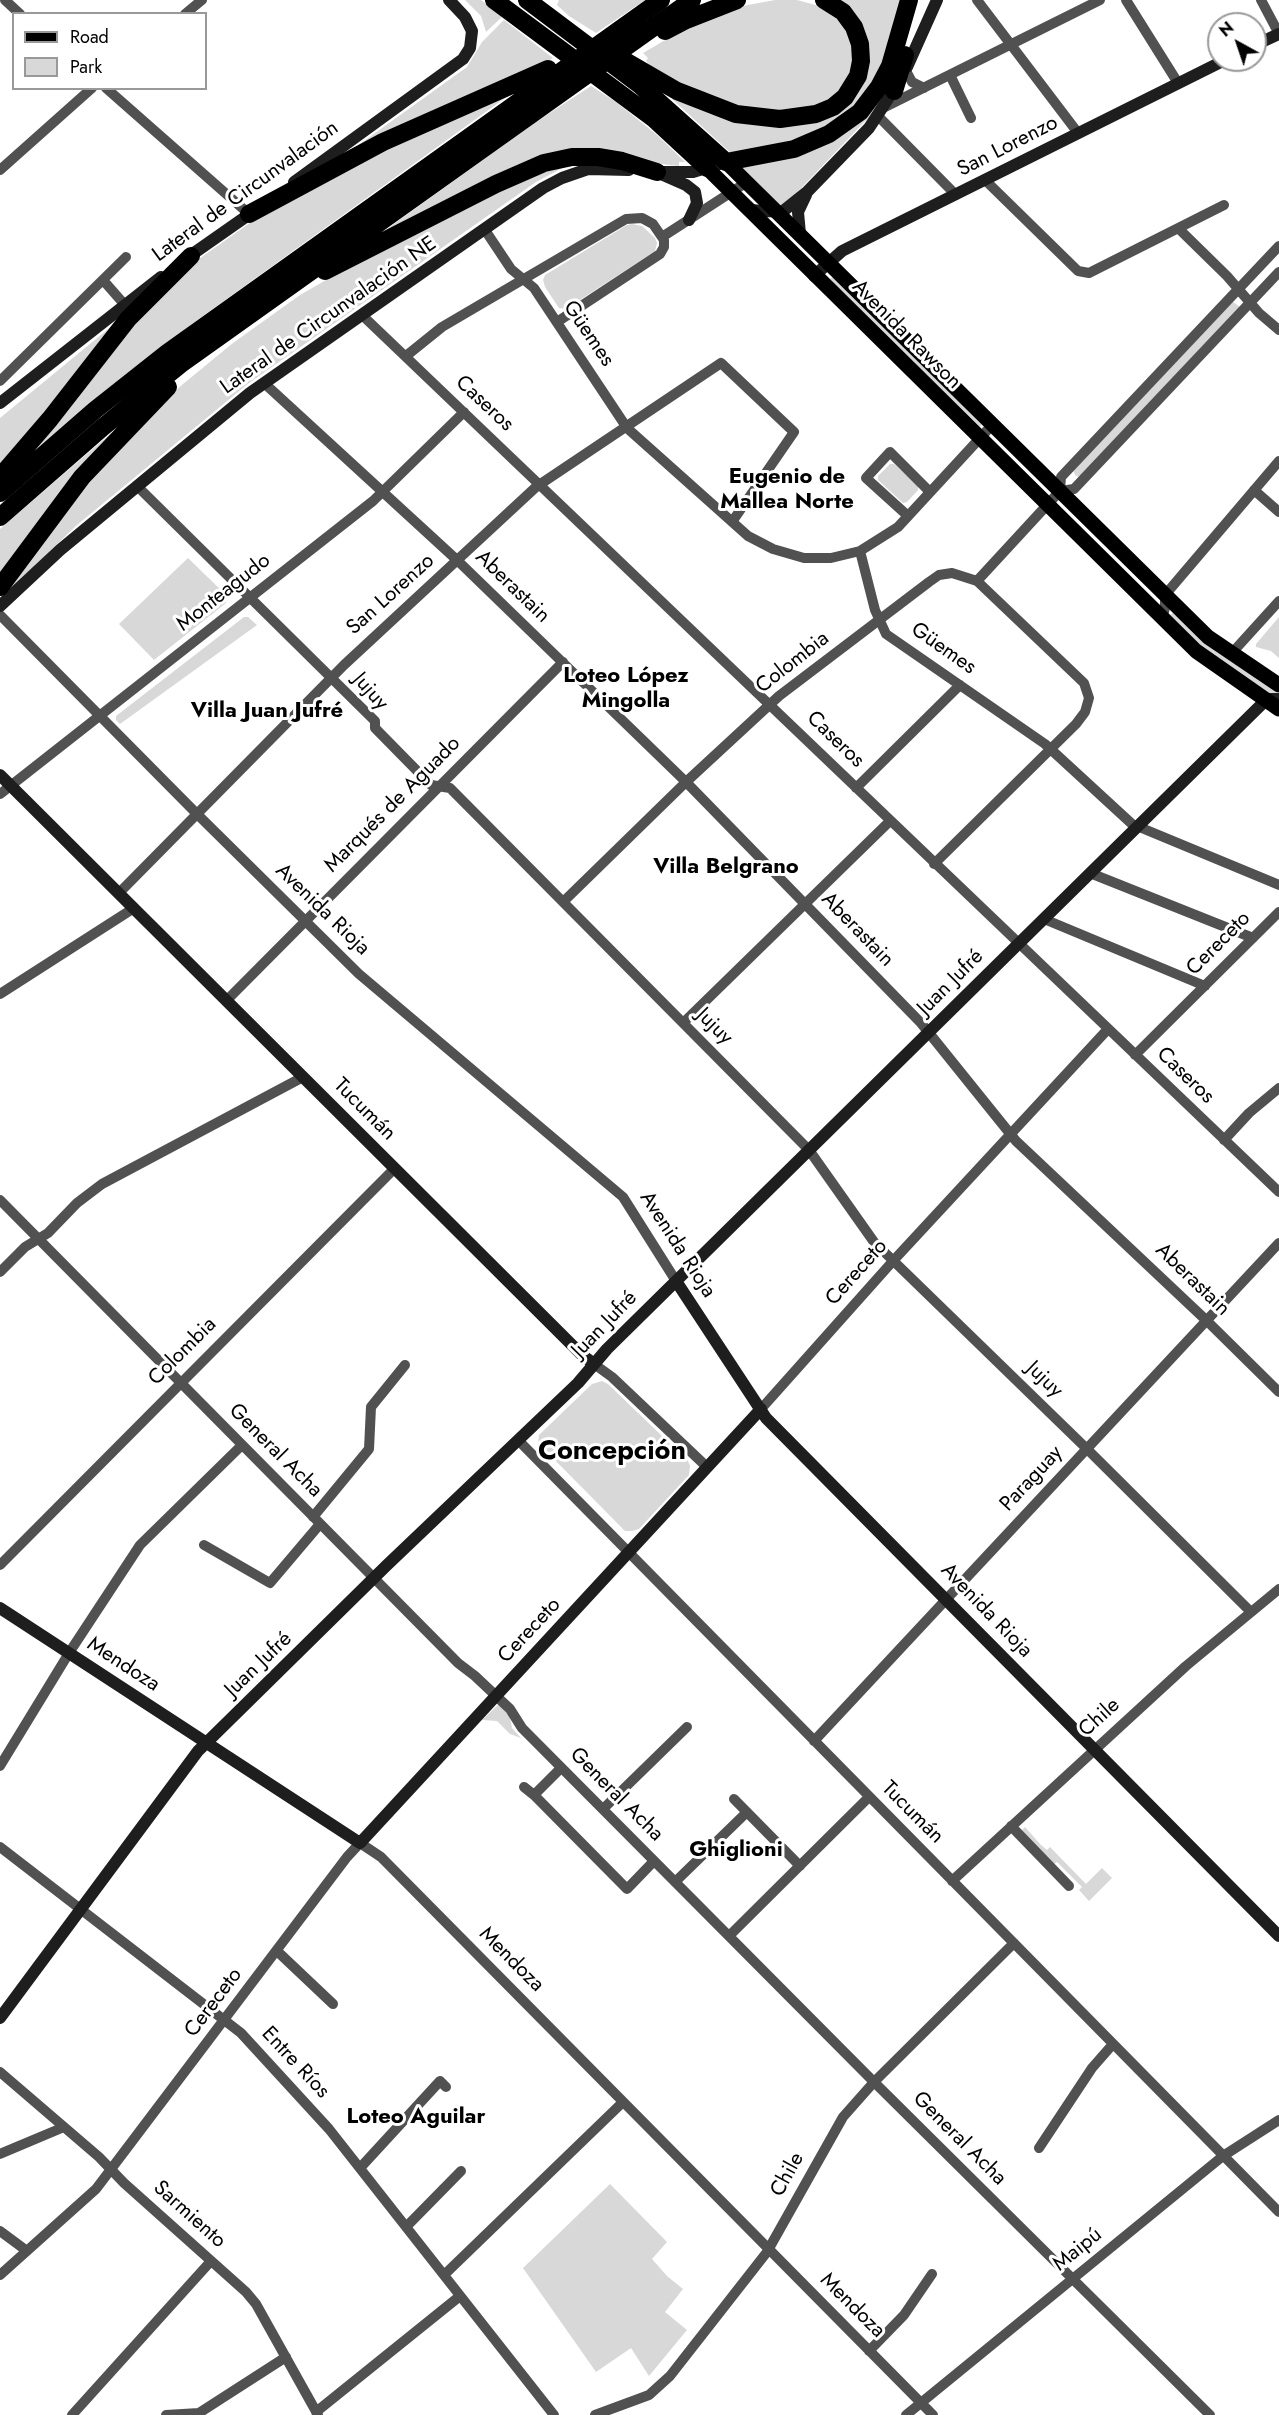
<!DOCTYPE html>
<meta charset="utf-8">
<style>
body{margin:0}
#map{position:relative;width:1279px;height:2415px;overflow:hidden;background:#fff;font-family:Jost,sans-serif}
canvas{display:block}
.legend{position:absolute;left:12px;top:12px;width:195px;height:78px;box-sizing:border-box;background:#fff;border:2px solid #999;margin:0;padding:8px 10px;list-style:none;font-size:18px;color:#000}
.legend li{display:flex;align-items:center;gap:12px;height:30px}
.legend b{width:30px;border:2px solid #999}
.north{position:absolute;left:1207px;top:12px;width:60px;height:60px;box-sizing:border-box;background:#fff;border:2px solid #999;border-radius:50%;rotate:320deg;font-size:16px;font-weight:700;line-height:24px;text-align:center;color:#000}
.north::after{content:'';display:block;margin:auto;width:21px;height:27px;background:#000;clip-path:polygon(50% 0,100% 100%,50% 72%,0 100%)}
</style>
<div id="map">
<canvas width="1279" height="2415"></canvas>
<ul class="legend">
<li><b style="height:8px;background:#000"></b>Road</li>
<li><b style="height:16px;background:#d8d8d8"></b>Park</li>
</ul>
<div class="north">N</div>
</div>
<script>
const context = document.querySelector('canvas').getContext('2d');
context.lineJoin = 'round';
function paint(path, color) { context.fillStyle = color; context.fill(path, 'evenodd'); }
const poly = rows => new Path2D(rows.map(r => 'M' + r).join(''));
function trace(path, color, width, dash) { context.strokeStyle = color; context.lineWidth = width; context.lineCap = dash ? 'butt' : 'round'; context.setLineDash(dash || []); context.stroke(path); }
function label(font, color, halo, rows, align = 'center') {
  context.font = font + ' Jost,sans-serif'; context.lineWidth = 6; context.setLineDash([]); context.textBaseline = 'middle'; context.strokeStyle = halo; context.fillStyle = color; for (const [text, x, y, turn = 0] of rows) {
    context.save(); context.translate(x, y); context.rotate((+turn || 0) * Math.PI / 180); context.textAlign = isNaN(turn) ? turn : align; if (halo) context.strokeText(text, 0, 0); context.fillText(text, 0, 0); context.restore();
  }
}
paint(poly([
 [465,0,481,0,503,16,486,32,481,16],
 [559,0,645,0,596,33,569,16,557,5],
 [775,0,797,0,823,7,829,10,850,33,854,68,838,96,799,112,737,107,657,73,646,61,648,58,643,53,679,32,737,7],
 [834,0,904,0,893,45,868,96,828,130,734,156,672,99,676,95,805,123,866,66],
 [504,20,553,58,533,70,332,164,467,67,482,42],
 [899,63,874,112,784,206,782,207,742,170,743,166,814,147],
 [591,86,616,102,657,135,685,162,679,162,679,166,669,165,585,152,373,239,536,122],
 [512,93,196,321,86,407,15,468,117,339,196,261,264,213,370,153],
 [566,166,536,182,249,383,77,525,8,591,74,498,148,416,183,384,233,343,300,295,333,276,523,178],
 [632,224,642,226,655,238,657,243,655,251,566,309,559,308,545,287,543,280,545,275,627,225],
 [833,277,982,424,980,427,830,279],
 [1233,302,1240,307,1080,477,1076,476,1073,471],
 [130,311,0,469,0,418],
 [140,408,0,582,0,529],
 [890,464,894,464,918,486,918,490,907,502,903,503,878,480,878,476],
 [188,558,226,595,226,603,154,660,119,624],
 [1173,613,1215,651,1273,688,1277,693,1270,694,1211,656,1169,615],
 [244,617,248,617,257,625,120,724,116,720,116,716],
 [1279,617,1279,658,1271,651,1256,647,1256,644],
 [602,1381,608,1384,688,1461,690,1466,689,1475,639,1529,632,1531,625,1531,538,1443,539,1435,592,1384],
 [499,1704,510,1717,512,1728,521,1738,510,1734,497,1721,482,1720],
 [1025,1827,1041,1845,1047,1850,1050,1847,1086,1884,1102,1868,1112,1878,1089,1901,1079,1890,1082,1887,1057,1862,1053,1865,1021,1831],
 [610,2184,667,2242,652,2259,667,2276,683,2289,665,2312,687,2330,649,2376,631,2348,596,2372,523,2268]
]), '#d8d8d8');
trace(poly([
 [5,0,20,14],
 [977,0,1078,133],
 [1126,0,1178,83],
 [1261,0,1279,34],
 [185,14,202,0],
 [903,65,912,82,924,88],
 [950,75,971,118],
 [106,88,249,214],
 [883,108,1100,0],
 [878,116,956,195],
 [0,170,92,88],
 [985,180,1078,271,1089,273,1224,205],
 [1178,228,1227,276,1259,313,1279,330],
 [485,230,511,269,534,288,627,428,748,536,773,549,804,558,831,558,860,551,875,610,886,634,1045,744,1132,824,1279,885],
 [662,237,747,182],
 [103,280,124,304],
 [363,316,1279,1192],
 [406,356,442,327,626,219,642,218,653,224,664,240,664,247,660,254,557,322],
 [0,381,126,257],
 [264,383,458,561,686,782,921,1023,1016,1141,1207,1321,1279,1392],
 [137,486,375,721,375,728,431,785,450,788,809,1150,874,1242,1087,1449,1251,1612],
 [1254,490,1279,512],
 [1060,491,1074,489,1279,272],
 [908,516,866,478,890,452,930,492],
 [860,551,898,527,993,424],
 [977,581,1060,491,1061,477,1279,246],
 [0,615,197,814,359,974,623,1197,676,1281],
 [1162,619,1165,608,1165,595,1279,461],
 [1231,654,1279,601],
 [856,788,960,685],
 [0,794,373,501,464,412],
 [1090,873,1253,938],
 [119,893,344,665,536,487,721,363,794,432,732,522],
 [563,902,686,782,779,696,929,582,939,575,952,573,977,581,1084,683,1089,698,1085,712,1076,724,934,864],
 [1044,919,1205,986],
 [0,994,134,908],
 [226,1001,563,662],
 [683,1023,890,821],
 [1135,1055,1279,912],
 [1224,1140,1249,1113,1279,1088],
 [0,1200,458,1663,475,1676,510,1709,522,1728,874,2082,1210,2415],
 [0,1272,25,1247,48,1233,77,1203,102,1184,303,1077],
 [594,1364,612,1377,707,1467],
 [761,1409,893,1261,1108,1029],
 [518,1440,1279,2212],
 [313,1517,369,1449,371,1407,405,1365],
 [204,1545,270,1583,320,1524],
 [0,1565,395,1168],
 [814,1741,1279,1243],
 [0,1766,69,1653,140,1545,242,1445],
 [524,1787,534,1795,627,1889,654,1861],
 [534,1795,561,1768],
 [734,1799,800,1866],
 [603,1809,687,1727],
 [1011,1826,1069,1886],
 [0,1847,241,2033,329,2129,554,2415],
 [952,1881,1186,1666,1279,1589],
 [675,1882,747,1812],
 [729,1936,869,1797],
 [277,1951,333,2004],
 [0,2072,99,2157,124,2183,246,2292,256,2304,318,2415],
 [1039,2148,1092,2068,1113,2044],
 [0,2154,64,2127],
 [360,2168,440,2081,446,2087],
 [406,2227,461,2171],
 [0,2231,27,2251],
 [0,2275,96,2189,347,1857,360,1843,381,1857,933,2415],
 [444,2275,623,2102],
 [869,2351,904,2315,932,2274],
 [316,2412,460,2296],
 [72,2415,211,2261],
 [166,2415,199,2413,286,2357],
 [595,2415,649,2395,670,2376,767,2252,843,2117,874,2082,1014,1943],
 [906,2415,1223,2156,1279,2120]
]), '#515151', 10);
trace(poly([
 [1255,45,1279,34],
 [907,67,937,0],
 [652,172,693,172,726,162],
 [661,174,686,185,695,192,697,203,689,220],
 [294,182,463,59,470,48,472,31,465,17,449,0],
 [749,210,782,212,807,192,869,128,897,85],
 [800,234,798,212,806,195],
 [184,260,254,211],
 [814,276,842,251,1225,60],
 [0,403,161,277],
 [0,606,60,550,250,393,543,188,562,178,588,169,629,170],
 [0,775,581,1354,594,1364],
 [676,1281,766,1418,1279,1936],
 [0,1608,360,1843,761,1409],
 [0,2018,198,1751,386,1566,578,1383,607,1349,1267,699,1279,699]
]), '#1e1e1e', 12);
trace(poly([
 [726,162,1208,637,1279,685],
 [707,168,1196,651,1279,709]
]), '#000', 15);
trace(poly([
 [494,0,653,118,707,168],
 [527,0,640,85,726,162,794,149,829,134,860,112,879,87,890,66,909,0],
 [665,31,686,20,737,0],
 [627,62,677,91,736,114,780,119,816,114,833,107,845,97,858,76,861,61,860,44,854,27,843,12,824,0],
 [894,91,905,55],
 [249,214,383,142,548,69],
 [325,271,496,184,544,163,572,157,598,157,622,161,657,172],
 [0,477,50,419,128,319,191,256],
 [0,493,95,410,167,353,661,0],
 [0,517,103,427,181,364,692,0],
 [0,587,82,477,168,387]
]), '#000', 18);
label('21px', '#000', '#fff', [
 ["San Lorenzo",1008,147,-27],
 ["Lateral de Circunvalación",246,192,-36],
 ["Lateral de Circunvalación NE",329,316,-35],
 ["Güemes",588,334,56],
 ["Avenida Rawson",906,335,45],
 ["Caseros",484,404,43],
 ["Aberastain",512,587,44],
 ["Monteagudo",224,593,-38],
 ["San Lorenzo",391,595,-42],
 ["Güemes",943,649,35],
 ["Colombia",793,663,-38],
 ["Jujuy",370,692,49],
 ["Caseros",835,740,44],
 ["Marqués de Aguado",393,805,-45],
 ["Avenida Rioja",322,910,44],
 ["Aberastain",857,930,46],
 ["Cereceto",1219,944,-45],
 ["Juan Jufré",951,983,-45],
 ["Jujuy",714,1027,45],
 ["Caseros",1185,1076,44],
 ["Tucumán",364,1110,45],
 ["Avenida Rioja",677,1245,57],
 ["Cereceto",857,1273,-48],
 ["Aberastain",1192,1280,44],
 ["Juan Jufré",605,1325,-46],
 ["Colombia",183,1352,-45],
 ["Jujuy",1044,1380,44],
 ["General Acha",275,1451,45],
 ["Paraguay",1032,1479,-47],
 ["Avenida Rioja",986,1611,46],
 ["Cereceto",530,1631,-47],
 ["Mendoza",123,1665,33],
 ["Juan Jufré",259,1665,-44],
 ["Chile",1100,1718,-42],
 ["General Acha",616,1795,45],
 ["Tucumán",912,1813,45],
 ["Mendoza",511,1960,45],
 ["Cereceto",214,2003,-53],
 ["Entre Ríos",295,2063,47],
 ["General Acha",959,2139,45],
 ["Chile",788,2175,-61],
 ["Sarmiento",189,2215,42],
 ["Maipú",1078,2250,-39],
 ["Mendoza",852,2306,45]
]);
label('bold 22px', '#000', '#fff', [
 ["Eugenio de",787,478],
 ["Mallea Norte",787,503],
 ["Loteo López",626,677],
 ["Mingolla",626,702],
 ["Villa Juan Jufré",267,712],
 ["Villa Belgrano",726,868],
 ["Ghiglioni",736,1851],
 ["Loteo Aguilar",416,2118]
]);
label('bold 27px', '#000', '#fff', [
 ["Concepción",612,1452]
]);
</script>
